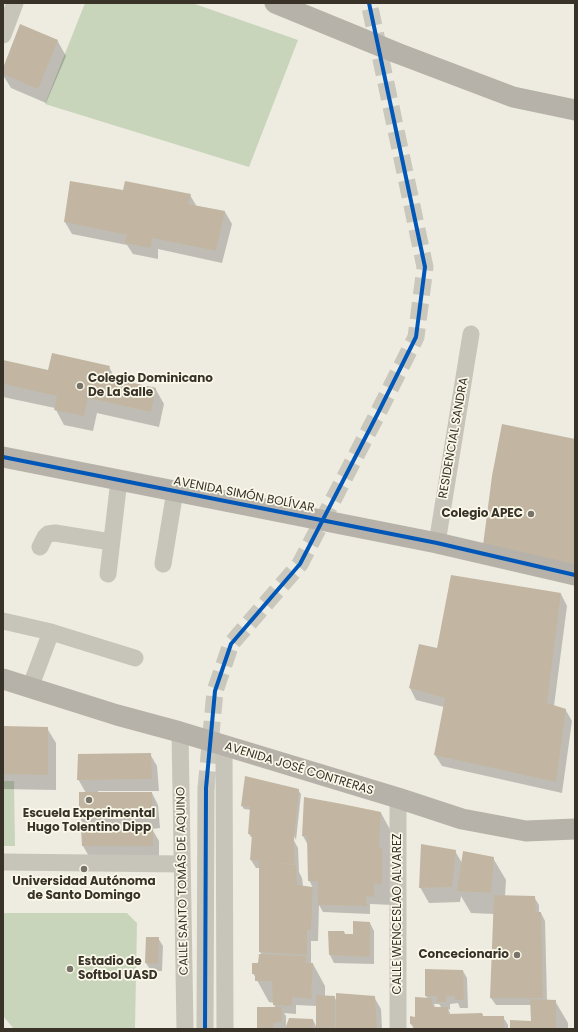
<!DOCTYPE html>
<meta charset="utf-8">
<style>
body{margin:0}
#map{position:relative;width:578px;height:1032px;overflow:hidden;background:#eeece1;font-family:Poppins,sans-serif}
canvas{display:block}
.frame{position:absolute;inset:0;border:4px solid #383228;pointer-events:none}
</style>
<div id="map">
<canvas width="578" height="1032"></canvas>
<div class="frame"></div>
</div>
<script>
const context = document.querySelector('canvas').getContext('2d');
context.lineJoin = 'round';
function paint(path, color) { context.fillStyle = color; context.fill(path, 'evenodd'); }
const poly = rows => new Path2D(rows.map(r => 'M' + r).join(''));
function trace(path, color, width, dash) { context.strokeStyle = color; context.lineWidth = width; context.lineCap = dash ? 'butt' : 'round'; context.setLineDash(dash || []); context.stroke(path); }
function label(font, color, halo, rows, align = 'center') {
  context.font = font + ' Poppins,sans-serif'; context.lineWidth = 3.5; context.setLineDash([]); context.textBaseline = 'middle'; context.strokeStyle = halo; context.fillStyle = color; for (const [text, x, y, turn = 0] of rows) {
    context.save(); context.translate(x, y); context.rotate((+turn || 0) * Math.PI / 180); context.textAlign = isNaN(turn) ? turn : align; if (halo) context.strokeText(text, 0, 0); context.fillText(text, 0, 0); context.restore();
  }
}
paint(poly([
 [85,3,192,3,298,40,249,167,45,104],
 [3,781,14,781,15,846,3,846],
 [3,913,127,913,137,923,135,1029,14,1029,3,1016]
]), '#c8d5bb');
paint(poly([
 [57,40,66,56,46,103,11,88,3,75,3,70],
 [123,191,190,195,197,207,225,212,232,224,222,263,158,249,158,259,133,254,127,245,72,234,65,222],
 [3,361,49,371,109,367,116,380,155,388,164,404,159,427,97,413,93,431,64,425,55,408,3,397],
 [561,594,567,606,554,706,565,709,572,721,562,793,442,766,435,755,444,707,416,700,410,688,438,649],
 [3,727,47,728,56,743,56,790,3,789],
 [150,754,157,766,159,791,98,791,98,793,152,793,158,805,160,828,152,829,159,841,159,858,90,858,83,846,87,830,80,818,86,793,78,779],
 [298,790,301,794,296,840,293,834,291,835,298,848,299,872,302,878,303,886,313,888,309,880,308,845,303,836,381,813,393,835,394,905,370,904,370,914,323,912,319,905,318,941,311,941,311,964,313,964,325,986,325,996,334,996,337,1002,374,997,381,1009,382,1029,258,1029,275,1008,274,1003,269,1002,253,973,259,965,262,955,260,952,260,868,256,868,251,860,253,837,251,837,249,834,251,810,244,809,242,806],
 [296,1005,317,1006,317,1028,313,1020,286,1029,286,1016,284,1013,296,1014],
 [455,851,462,863,493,858,506,880,505,896,534,897,539,905,539,913,541,913,545,921,547,1001,555,1001,568,1023,568,1029,511,1029,532,1022,531,1005,496,1005,491,998,494,914,471,913,461,896,460,902,429,903,420,887],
 [370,923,374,931,374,964,334,963,330,955,345,935,354,935],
 [147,938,158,938,163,946,162,971,151,971,146,963],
 [426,970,463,971,467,978,468,1008,460,1008,458,1003,450,1004,450,1010,448,1009,451,1015,482,1014,484,1017,503,1017,508,1025,508,1029,414,1029,411,1024,428,999,426,996],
 [434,1004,439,1004,442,1008,435,1008]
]), '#0003');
paint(poly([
 [20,24,58,40,38,89,3,74,3,68],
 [70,181,123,190,125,181,191,194,188,204,225,211,216,251,152,238,151,248,125,243,127,235,64,222],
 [52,353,110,366,107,377,156,388,151,412,88,398,84,416,54,410,57,396,3,384,3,360,48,370],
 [502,424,575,439,575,572,482,553,492,476],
 [451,575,561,593,547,703,566,709,556,782,434,755,445,698,409,688,419,644,437,648],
 [3,726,48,727,48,775,3,774],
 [151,753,152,779,77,780,78,754],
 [245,776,299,789,294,839,295,864,278,863,296,865,297,885,313,887,311,930,307,930,307,955,259,952,259,861,250,860,252,834,248,834,250,807,241,806],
 [79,792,152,792,153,817,79,818],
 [304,797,342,804,381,812,379,847,382,848,382,884,374,884,375,897,366,896,367,906,318,905,318,881,308,881,307,836,302,836],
 [153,828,153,846,82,846,81,829],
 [421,844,456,850,452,887,419,888],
 [463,851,494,857,491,893,457,891],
 [494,895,535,896,536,912,541,912,543,998,490,998],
 [353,921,370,922,370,957,329,955,328,931,344,931,345,934,353,934],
 [146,937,159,937,158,964,145,963],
 [259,954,306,956,306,963,313,963,312,983,311,983,312,999,292,997,292,1006,273,1005,272,981,255,981,255,974,252,974,252,963,258,963],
 [425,969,463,970,464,1000,455,1000,455,996,446,996,446,1002,437,1002,437,996,425,996],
 [336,993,375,996,377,1029,336,1029],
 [316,995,335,996,335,1029,316,1029],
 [415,997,431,998,433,1007,448,1007,448,1014,482,1013,483,1016,504,1016,504,1029,414,1029,414,1025,410,1024,410,1016,415,1017],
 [530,999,556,1000,556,1029,510,1029,510,1020,531,1021],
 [257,1007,282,1007,282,1022,273,1023,273,1029,257,1029],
 [289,1018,313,1019,313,1029,285,1029]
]), '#c2b6a2');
trace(poly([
 [206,788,215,691,231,644,300,564,378,413,416,337,425,267,369,3]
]), '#cac7bc', 17, [17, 8]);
trace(poly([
 [3,35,15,3],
 [437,543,471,334],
 [40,547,45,537,48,534,55,533,111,542],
 [163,564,175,491],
 [108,574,119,480],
 [3,621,51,632],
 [30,688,51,632,135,658],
 [180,732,185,1029],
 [224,746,225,1029],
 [398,798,398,1029],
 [3,862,182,864],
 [205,1029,206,788]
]), '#c7c4ba', 17);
trace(poly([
 [275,3,397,53,513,97,575,110],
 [3,457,437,543,575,575],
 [3,679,117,715,180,732,398,798,462,819,526,831,575,829]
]), '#b6b2a9', 21);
trace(poly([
 [3,457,437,543,575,575],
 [205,1029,206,788,215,691,231,644,300,564,378,413,416,337,425,267,369,3]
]), '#0057b8', 4);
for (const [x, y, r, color] of [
 [80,386,4,"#787369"],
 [531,514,4,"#787369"],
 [89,800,4,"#787369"],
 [84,869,4,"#787369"],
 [517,955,4,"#787369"],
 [70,969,4,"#787369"]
]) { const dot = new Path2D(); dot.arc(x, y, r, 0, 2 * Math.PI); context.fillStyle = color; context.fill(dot); trace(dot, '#faf8e9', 1.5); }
label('bold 12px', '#383228', '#faf8e9', [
 ["Colegio Dominicano",88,379],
 ["De La Salle",88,393],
 ["Colegio APEC",523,514,"right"],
 ["Escuela Experimental",89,814,"center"],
 ["Hugo Tolentino Dipp",89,828,"center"],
 ["Universidad Autónoma",84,882,"center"],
 ["de Santo Domingo",84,896,"center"],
 ["Concecionario",509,955,"right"],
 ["Estadio de",78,962],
 ["Softbol UASD",78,976]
], 'left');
label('12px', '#383228', '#faf8e9', [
 ["RESIDENCIAL SANDRA",454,438,-80],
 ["AVENIDA SIMÓN BOLÍVAR",244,495,11],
 ["AVENIDA JOSÉ CONTRERAS",299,769,17],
 ["CALLE SANTO TOMÁS DE AQUINO",183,881,-91],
 ["CALLE WENCESLAO ALVAREZ",398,914,-90]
]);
</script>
